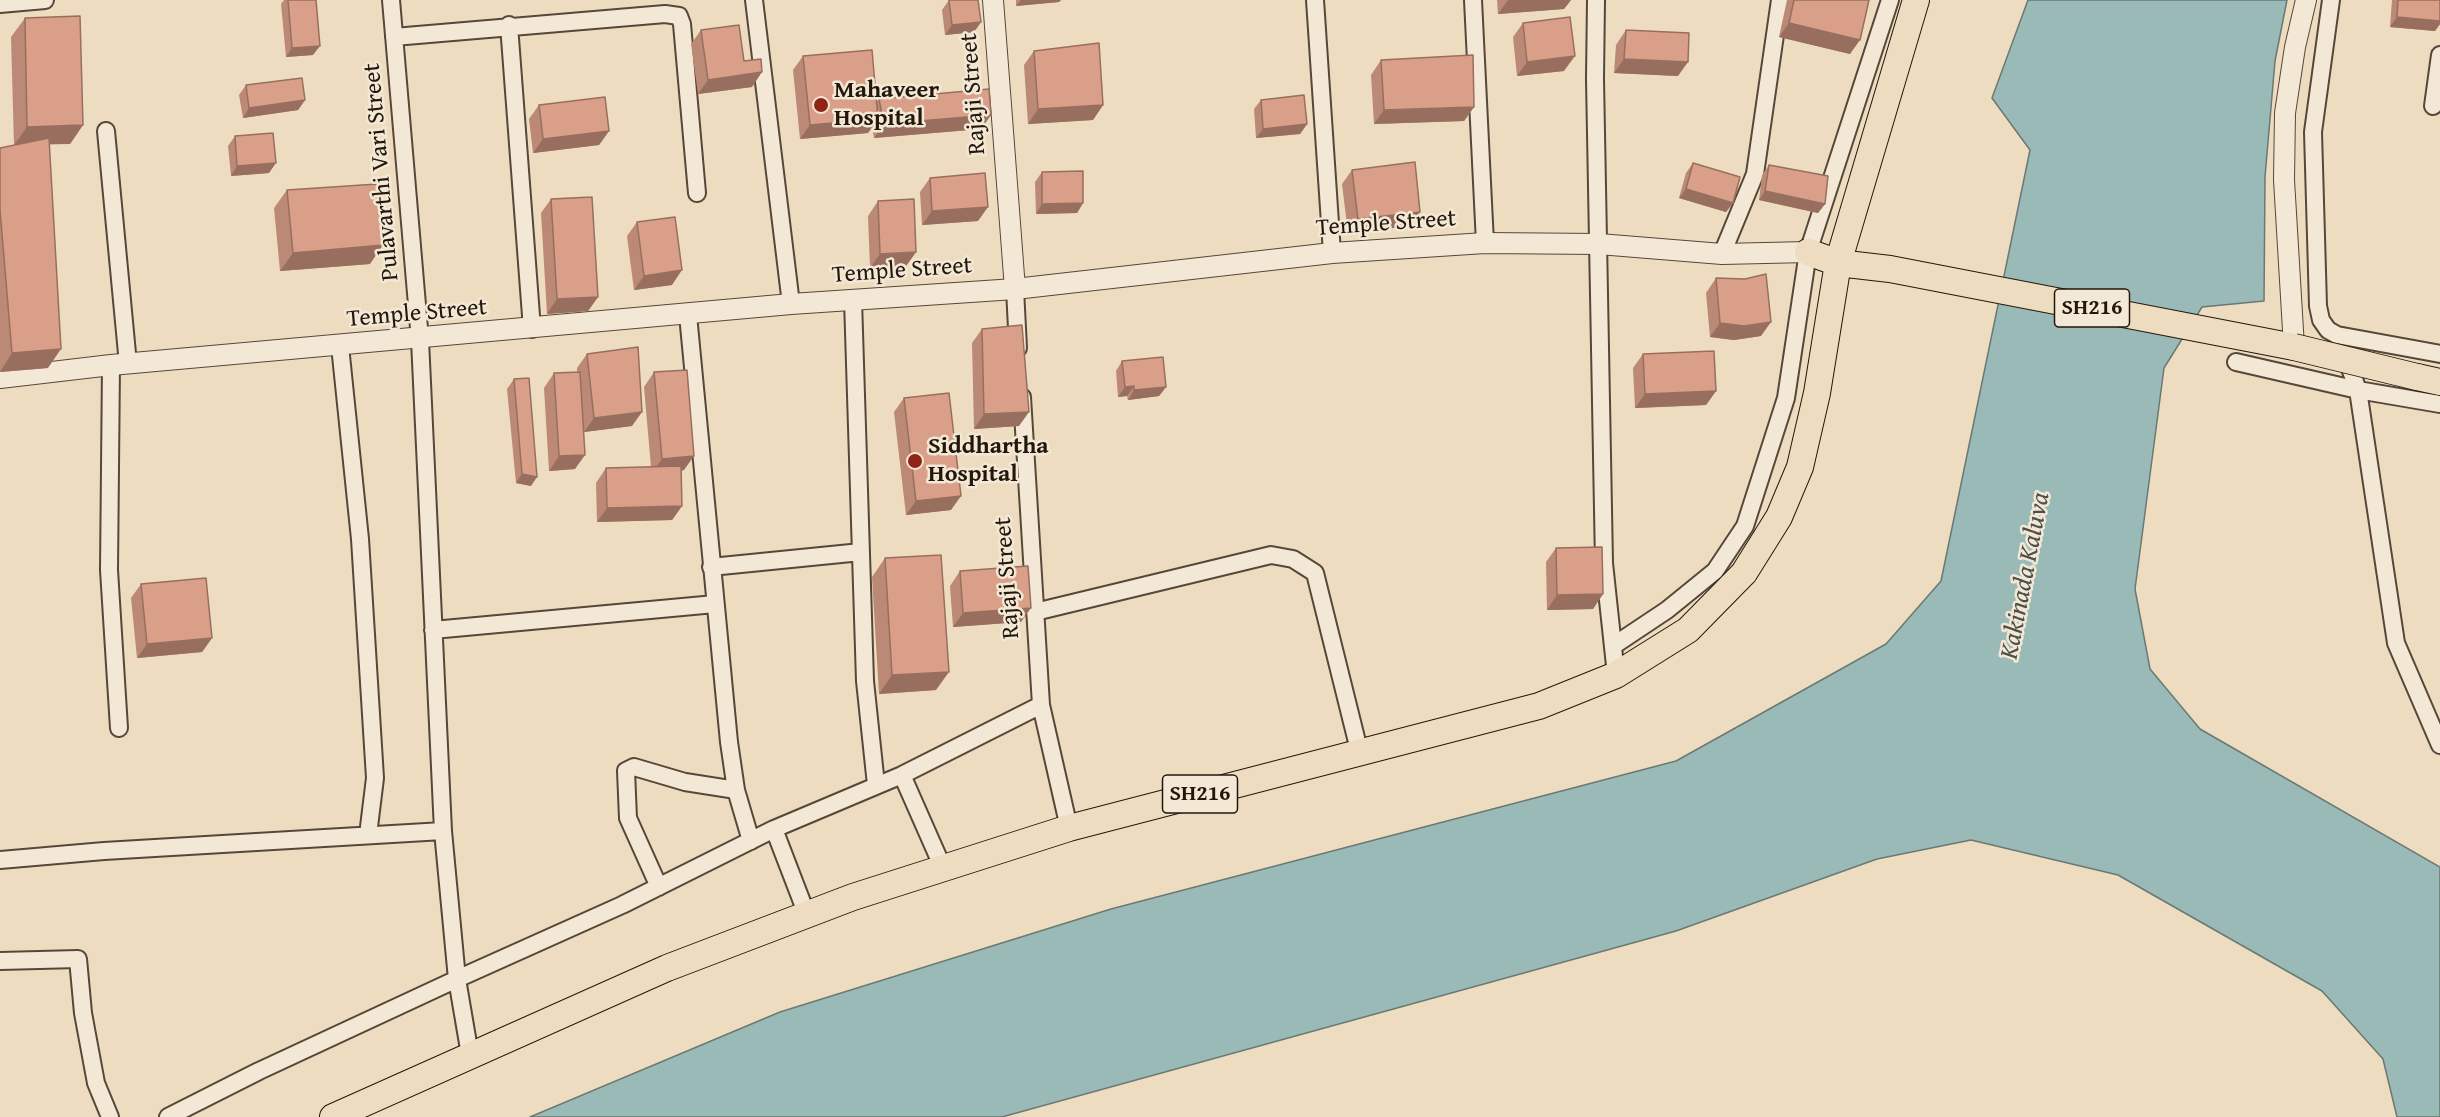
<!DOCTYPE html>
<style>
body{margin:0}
canvas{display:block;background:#eddcbf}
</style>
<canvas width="2440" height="1117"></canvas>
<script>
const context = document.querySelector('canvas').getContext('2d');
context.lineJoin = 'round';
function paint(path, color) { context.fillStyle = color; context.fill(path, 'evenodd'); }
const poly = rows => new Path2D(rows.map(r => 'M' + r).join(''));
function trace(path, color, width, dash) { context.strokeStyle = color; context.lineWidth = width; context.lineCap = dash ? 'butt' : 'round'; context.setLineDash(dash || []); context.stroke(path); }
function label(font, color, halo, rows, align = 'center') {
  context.font = font + ' "Gentium Book Plus",serif'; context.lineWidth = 5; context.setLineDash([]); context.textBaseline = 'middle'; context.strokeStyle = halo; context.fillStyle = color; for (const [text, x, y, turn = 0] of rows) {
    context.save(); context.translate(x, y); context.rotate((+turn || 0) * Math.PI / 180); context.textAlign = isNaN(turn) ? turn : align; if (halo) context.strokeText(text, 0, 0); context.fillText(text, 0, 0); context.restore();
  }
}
const water = poly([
 [2028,0,2287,0,2275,61,2265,177,2264,301,2202,307,2164,368,2135,589,2150,669,2200,729,2440,867,2440,1117,2397,1117,2383,1059,2322,991,2118,875,1971,840,1877,859,1676,931,1002,1117,530,1117,780,1012,1111,909,1676,761,1886,644,1941,581,2030,150,1992,98,2028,0]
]);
paint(water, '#9abab7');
trace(water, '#6a7973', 1.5);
const minor = poly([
 [391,0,420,340,443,831,457,979,470,1055],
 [754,0,791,304],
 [1315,0,1332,253],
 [1473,0,1485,243],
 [1596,0,1595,79,1604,563,1616,675],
 [2331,0,2313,132,2318,306,2321,320,2328,330,2337,335,2440,354],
 [0,4,45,0],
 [509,25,532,329],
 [394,37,665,14,679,16,682,24,697,193],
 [2433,106,2440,55],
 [106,131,128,364],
 [1722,254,1755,174,1780,0],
 [1015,289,1018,348],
 [853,300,865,681,876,785],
 [688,315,729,742,736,790,751,841],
 [340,346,360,539,375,778,368,835],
 [2345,355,2358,390,2396,643,2440,745],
 [2236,362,2358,390,2440,404],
 [111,365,109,570,119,728],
 [1022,397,1041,705,1069,828],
 [711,567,861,552],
 [1035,612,1271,555,1293,559,1315,573,1360,754],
 [433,630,715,604],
 [1613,646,1667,610,1715,571,1745,526,1786,398,1808,252,1890,0],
 [902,775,943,868],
 [774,829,807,915],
 [0,860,104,851,443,831],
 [659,887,628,818,626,771,634,767,685,782,736,790],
 [0,961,78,959,83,1013,96,1083,110,1117],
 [168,1117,259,1071,457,979,622,905,774,829,902,775,1041,705]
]);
const tertiary = poly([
 [993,0,1015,289],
 [2294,347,2284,180,2285,113,2295,47,2306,0],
 [0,378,111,365,791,304,1015,289,1332,253,1485,243,1599,244,1722,254,1808,252]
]);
const primary = poly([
 [1808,252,1838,263,1890,269,2294,347],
 [2417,377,2440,382],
 [333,1117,667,968,853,897,1069,828,1539,706,1616,675,1688,630,1744,573,1779,517,1800,467,1817,393,1838,263,1916,0]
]);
trace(minor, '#564839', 20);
trace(tertiary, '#564839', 22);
trace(primary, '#23170c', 28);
trace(minor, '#f3e8d5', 16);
trace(tertiary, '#f3e8d5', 20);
trace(primary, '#eddcbf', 26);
const primaryBridge = poly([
 [2294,347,2417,377]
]);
trace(primaryBridge, '#23170c', 28, []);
trace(primaryBridge, '#eddcbf', 26);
paint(poly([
 [284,0,316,0,313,55,286,57,281,4],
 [949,0,981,22,974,32,945,35,942,10],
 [1016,0,1061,0,1059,2,1016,6],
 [1497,0,1571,0,1564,9,1498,14],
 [1787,0,1869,0,1850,54,1779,37],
 [2392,0,2440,0,2440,24,2435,31,2390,27],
 [25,18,83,125,70,144,49,144,48,368,0,372,0,148,14,145,11,37],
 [1523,23,1564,71,1517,76,1513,37],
 [701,30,752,87,698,94,691,44],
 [1626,30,1678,76,1614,73,1616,45],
 [1034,51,1103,105,1093,120,1028,124,1024,65],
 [803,56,876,102,879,99,981,129,874,138,872,127,868,133,800,139,793,70],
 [1381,60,1474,107,1464,121,1374,124,1371,75],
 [246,85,305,100,298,110,243,118,239,95],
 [1261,100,1307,124,1300,134,1256,138,1254,109],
 [539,105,609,131,599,145,533,153,529,119],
 [235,136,269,173,231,176,228,146],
 [1693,163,1733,203,1726,212,1679,198,1686,173],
 [1769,165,1825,204,1818,213,1759,200,1762,175],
 [1352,170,1420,212,1410,226,1348,233,1342,184],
 [1042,172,1083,203,1077,213,1036,214,1035,182],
 [930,178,978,221,922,225,920,192],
 [287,190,370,264,280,271,274,208],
 [551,199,598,297,588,311,547,314,541,213],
 [878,201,916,252,906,266,870,268,868,216],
 [637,222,672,285,634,290,627,236],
 [1716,278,1745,279,1761,336,1734,340,1710,337,1706,293],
 [982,329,1019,426,974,429,972,343],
 [587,354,632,426,584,432,575,469,549,471,544,388,554,373,577,372,577,368],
 [1643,354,1716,391,1706,405,1635,408,1633,368],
 [1122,361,1166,387,1159,396,1128,400,1127,396,1118,397,1116,371],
 [654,372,684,470,681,471,682,506,672,520,597,522,596,483,606,468,651,467,644,387],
 [514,379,531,486,516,483,507,389],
 [904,398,951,510,906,515,894,412],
 [1556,548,1603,594,1593,609,1547,610,1546,562],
 [885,558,936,690,879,694,872,577],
 [960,571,1021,622,953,627,950,586],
 [141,584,212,638,202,652,137,658,131,598]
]), '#bb8975');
paint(poly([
 [1021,0,1061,0,1059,2,1016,6],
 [1508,0,1571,0,1564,9,1498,14],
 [2397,17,2440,21,2440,24,2435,31,2390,27],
 [981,22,974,32,945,35,952,25],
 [1789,23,1860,40,1850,54,1779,37],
 [320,46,313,55,286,57,292,48],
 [1575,56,1564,71,1517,76,1527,62],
 [1624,59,1688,62,1678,76,1614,73],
 [762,72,752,87,698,94,708,80],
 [305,100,298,110,243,118,249,108],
 [1103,105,1093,120,1028,124,1038,109],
 [1474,107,1464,121,1374,124,1384,110],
 [991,115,981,129,874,138,884,124],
 [878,119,868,133,800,139,810,125],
 [1307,124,1300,134,1256,138,1263,129],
 [83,125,70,144,14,145,27,127],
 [609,131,599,145,533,153,543,139],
 [276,163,269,173,231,176,237,166],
 [1686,189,1733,203,1726,212,1679,198],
 [1765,191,1825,204,1818,213,1759,200],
 [1083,203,1077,213,1036,214,1042,204],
 [988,207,978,221,922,225,932,211],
 [1420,212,1410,226,1348,233,1358,219],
 [383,245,370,264,280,271,293,253],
 [916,252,906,266,870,268,880,254],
 [682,270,672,285,634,290,644,276],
 [598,297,588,311,547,314,557,299],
 [1771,322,1761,336,1734,340,1710,337,1720,323],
 [61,349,48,368,0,372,12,353],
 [1134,386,1127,396,1118,397,1125,387],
 [1166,387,1159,396,1128,400,1134,390],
 [1716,391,1706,405,1635,408,1645,394],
 [642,412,632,426,584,432,594,418],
 [1029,412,1019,426,974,429,984,414],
 [585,455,575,469,549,471,559,456],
 [694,456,684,470,652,473,662,459],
 [522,474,537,477,531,486,516,483],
 [961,496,951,510,906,515,916,501],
 [682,506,672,520,597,522,607,508],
 [1603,594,1593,609,1547,610,1557,595],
 [1031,608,1021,622,953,627,963,613],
 [212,638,202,652,137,658,147,644],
 [949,672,936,690,879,694,892,675]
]), '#986f5f');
const building = poly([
 [288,0,316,0,320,46,292,48,288,0],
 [949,0,978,0,981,22,952,25,949,0],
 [1794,0,1869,0,1860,40,1789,23,1794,0],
 [2398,0,2440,0,2440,21,2397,17,2398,0],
 [80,16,83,125,27,127,25,18,80,16],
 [1570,17,1575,56,1527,62,1523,23,1570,17],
 [739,25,744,61,761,59,762,72,708,80,701,30,739,25],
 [1626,30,1689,33,1688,62,1624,59,1626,30],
 [1099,43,1103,105,1038,109,1034,51,1099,43],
 [872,50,878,119,810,125,803,56,872,50],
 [1473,55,1474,107,1384,110,1381,60,1473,55],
 [302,78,305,100,249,108,246,85,302,78],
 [989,89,991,115,884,124,879,99,989,89],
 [1304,95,1307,124,1263,129,1261,100,1304,95],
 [605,97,609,131,543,139,539,105,605,97],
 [273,133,276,163,237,166,235,136,273,133],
 [49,138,61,349,12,353,0,210,0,148,49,138],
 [1415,162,1420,212,1358,219,1352,170,1415,162],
 [1693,163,1740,177,1733,203,1686,189,1693,163],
 [1769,165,1828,176,1825,204,1765,191,1769,165],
 [1083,171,1083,203,1042,204,1042,172,1083,171],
 [985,173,988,207,932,211,930,178,985,173],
 [377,184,383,245,293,253,287,190,377,184],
 [592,197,598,297,557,299,551,199,592,197],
 [914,199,916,252,880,254,878,201,914,199],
 [675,217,682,270,644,276,637,222,675,217],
 [1766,274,1771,322,1744,326,1720,323,1716,278,1745,279,1766,274],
 [1022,325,1029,412,984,414,982,329,1022,325],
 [638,347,642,412,594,418,587,354,638,347],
 [1714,351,1716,391,1645,394,1643,354,1714,351],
 [1163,357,1166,387,1134,390,1134,386,1125,387,1122,361,1163,357],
 [687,370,694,456,662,459,654,372,687,370],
 [580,372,585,455,559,456,554,373,580,372],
 [529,378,537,477,522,474,514,379,529,378],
 [949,393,961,496,916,501,904,398,949,393],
 [681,466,682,506,607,508,606,468,681,466],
 [1602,547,1603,594,1557,595,1556,548,1602,547],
 [941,555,949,672,892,675,885,558,941,555],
 [1028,566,1031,608,963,613,960,571,1028,566],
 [206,578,212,638,147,644,141,584,206,578]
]);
paint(building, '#d99f88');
trace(building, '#986f5f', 1.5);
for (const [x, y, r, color] of [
 [821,105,8,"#8f2418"],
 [915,461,8,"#8f2418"]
]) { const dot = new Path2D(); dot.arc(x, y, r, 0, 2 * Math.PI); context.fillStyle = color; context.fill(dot); trace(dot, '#f3e8d5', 2); }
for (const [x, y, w] of [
 [2092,308,75],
 [1200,794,75]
]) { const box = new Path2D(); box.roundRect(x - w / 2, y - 19, w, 38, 4.5); context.fillStyle = '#f3e8d5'; context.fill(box); trace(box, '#23170c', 1.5); }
label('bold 22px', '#23170c', null, [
 ["SH216",2092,308],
 ["SH216",1200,794]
]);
label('bold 24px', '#23170c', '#f3e8d5', [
 ["Mahaveer",834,91],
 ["Hospital",834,119],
 ["Siddhartha",928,447],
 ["Hospital",928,475]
], 'left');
label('24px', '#23170c', '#f3e8d5', [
 ["Rajaji Street",974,94,-94],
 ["Pulavarthi Vari Street",382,172,-95],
 ["Temple Street",1386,224,-4],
 ["Temple Street",902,271,-4],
 ["Temple Street",417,314,-5],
 ["Rajaji Street",1008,578,-94]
]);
label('italic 26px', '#4d5048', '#f3e8d5', [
 ["Kakinada Kaluva",2026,576,-79]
]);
</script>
